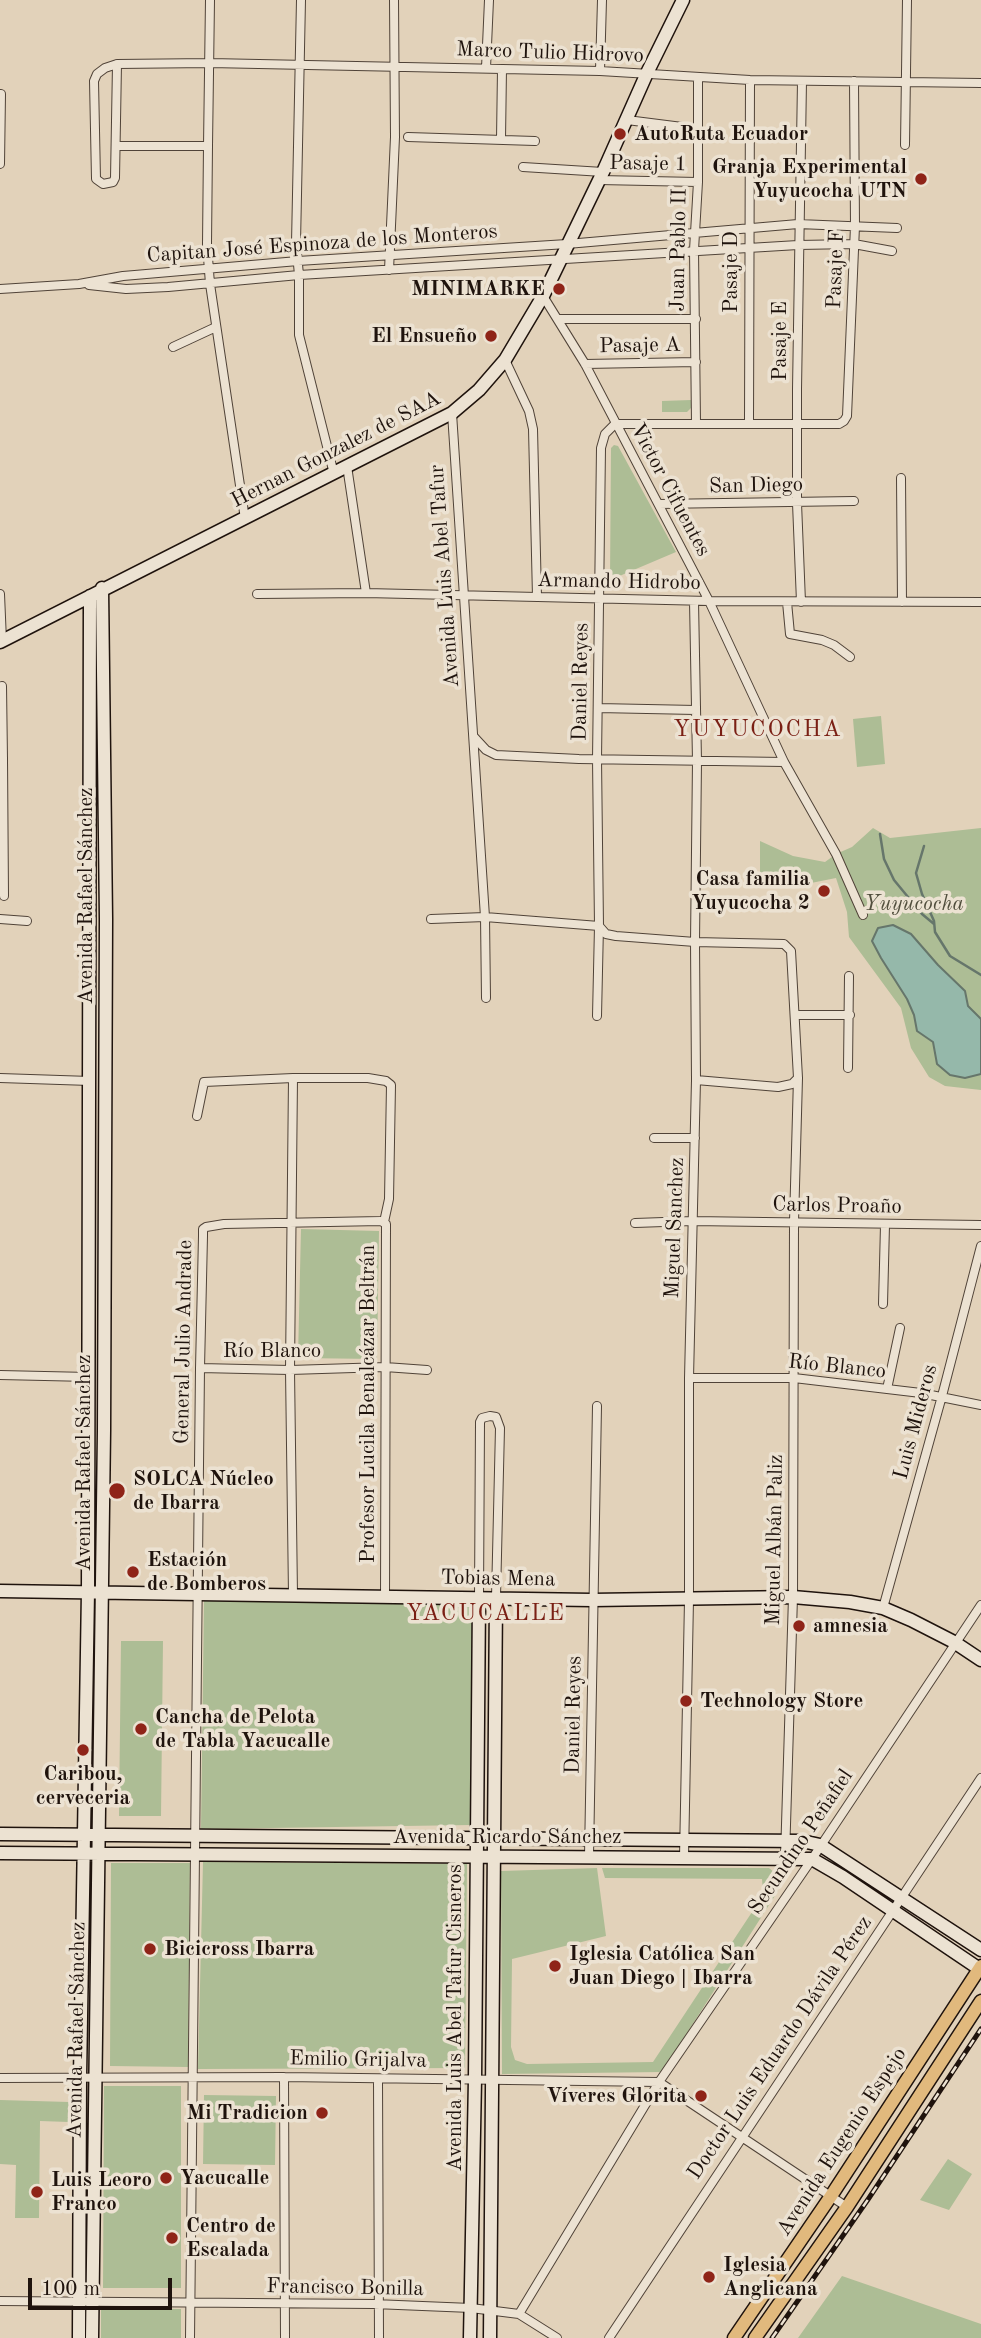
<!DOCTYPE html>
<meta charset="utf-8">
<style>
body{margin:0}
#map{position:relative;width:981px;height:2338px;overflow:hidden;background:#e2d2ba;font-family:"Old Standard TT",serif}
canvas{display:block}
.scale{position:absolute;left:28px;top:2278px;width:144px;height:32px;box-sizing:border-box;border:4px solid #1f130d;border-top:0;padding-left:9px;font-size:21px;line-height:24px;white-space:nowrap;color:#1f130d;-webkit-text-stroke:5px #ece2d2;paint-order:stroke}
</style>
<div id="map">
<canvas width="981" height="2338"></canvas>
<div class="scale">100 m</div>
</div>
<script>
const context = document.querySelector('canvas').getContext('2d');
context.lineJoin = 'round';
function paint(path, color) { context.fillStyle = color; context.fill(path, 'evenodd'); }
const poly = rows => new Path2D(rows.map(r => 'M' + r).join(''));
function trace(path, color, width, dash) { context.strokeStyle = color; context.lineWidth = width; context.lineCap = dash ? 'butt' : 'round'; context.setLineDash(dash || []); context.stroke(path); }
function label(font, color, halo, rows, align = 'center') {
  context.font = font + ' "Old Standard TT",serif'; context.lineWidth = 7; context.setLineDash([]); context.textBaseline = 'middle'; context.strokeStyle = halo; context.fillStyle = color; for (const [text, x, y, turn = 0] of rows) {
    context.save(); context.translate(x, y); context.rotate((+turn || 0) * Math.PI / 180); context.textAlign = isNaN(turn) ? turn : align; if (halo) context.strokeText(text, 0, 0); context.fillText(text, 0, 0); context.restore();
  }
}
paint(poly([
 [691,400,691,408,687,412,662,412,662,401],
 [614,445,618,446,676,552,610,580,611,448],
 [881,716,885,764,857,767,853,719],
 [873,828,890,838,981,828,981,1090,945,1086,929,1077,911,1048,901,1008,849,937,847,912,836,878,801,885,760,879,760,841,793,856,825,862,836,854,852,847],
 [301,1229,379,1231,377,1359,298,1358],
 [204,1600,475,1605,471,1825,201,1829],
 [121,1641,163,1641,161,1816,119,1816],
 [203,1862,467,1864,465,2068,198,2069],
 [111,1863,190,1863,188,2067,110,2066],
 [597,1868,606,1936,512,1959,511,2047,515,2060,527,2064,653,2062,754,1909,763,1891,762,1879,605,1878,602,1868,769,1868,775,1873,778,1880,778,1891,662,2072,502,2074,501,1871],
 [104,2086,181,2086,181,2288,103,2288],
 [204,2095,276,2096,275,2165,203,2164],
 [0,2100,69,2102,69,2122,40,2121,39,2218,15,2218,16,2165,0,2164],
 [948,2159,972,2174,949,2210,920,2200],
 [842,2276,981,2324,981,2338,798,2338],
 [101,2308,181,2309,181,2338,101,2338]
]), '#adbd95');
const water = poly([
 [893,925,911,934,938,965,965,991,968,1006,981,1019,981,1074,965,1078,950,1075,937,1064,933,1042,917,1031,914,1015,907,999,881,958,872,941,878,928,893,925]
]);
paint(water, '#95b8aa');
trace(water, '#66766b', 2);
trace(poly([
 [880,834,884,859,894,880,922,914,934,924],
 [924,846,916,873,922,894,934,921,935,932,950,956,981,975]
]), '#66766b', 2.5);
const street = poly([
 [301,0,296,243,299,275,299,335,334,474],
 [117,64,115,178,113,182,103,184,96,179,94,81,97,74,105,68,117,64,210,63,600,71,750,80,981,83],
 [486,68,489,0],
 [600,71,602,0],
 [627,120,698,129],
 [408,137,535,141],
 [501,139,502,69],
 [905,145,907,0],
 [116,146,208,146,210,0],
 [208,146,207,244,210,284,245,519],
 [0,164,1,94],
 [523,167,603,172],
 [599,180,698,182],
 [389,270,395,137,394,0],
 [89,285,126,289,168,287,299,275,798,245,854,244,892,251],
 [0,289,79,284,123,276,298,261,567,244,798,224,897,228],
 [543,296,585,364,709,601,784,762,836,854,863,915],
 [559,319,696,319],
 [173,347,216,327],
 [505,360,529,411,533,429,537,597],
 [585,364,696,362],
 [452,413,485,917,486,998],
 [696,423,694,250,698,182,698,78],
 [749,423,750,80],
 [347,466,366,593],
 [901,478,902,602],
 [659,504,854,501],
 [0,594,2,641],
 [257,594,366,593,709,601,981,602],
 [787,602,790,634,822,640,834,645,850,657],
 [801,602,797,503,797,389,802,81],
 [2,686,3,759],
 [598,708,696,710],
 [474,737,486,750,496,755,579,759,784,762],
 [0,759,3,759,4,896],
 [0,919,27,921],
 [431,919,485,917,599,926,597,1016],
 [795,1015,850,1015],
 [848,1068,849,976],
 [0,1078,90,1081],
 [696,1080,778,1087,792,1084,798,1078,791,951,784,944,695,942,616,936,606,934,599,926,597,759,601,448,605,434,615,424,839,424,844,421,847,416,855,226,854,81],
 [197,1116,204,1082,293,1078],
 [654,1138,695,1138],
 [635,1223,692,1221,981,1225],
 [883,1304,885,1225],
 [200,1368,290,1370,385,1367,427,1370],
 [0,1375,89,1377],
 [689,1378,794,1378,921,1393,981,1405],
 [887,1389,900,1328],
 [293,1595,290,1370,293,1078,368,1078,386,1081,391,1085,389,1199,384,1222],
 [479,1598,480,1422,482,1418,490,1416,496,1417,500,1428,496,1597],
 [883,1608,942,1396,981,1246],
 [589,1856,597,1406],
 [684,1857,689,1600,689,1378,696,1080,695,942,697,761,694,601],
 [785,1857,793,1597,794,1222,798,1078],
 [284,2077,285,2338],
 [0,2078,284,2077,659,2082,847,2207],
 [378,2079,379,2338],
 [0,2301,374,2304,471,2308,519,2314,557,2338],
 [519,2314,659,2082,812,1859,981,1605],
 [190,2338,200,1368,203,1236,203,1229,206,1227,224,1224,381,1221,386,1224,385,1597],
 [609,2338,981,1778]
]);
const secondary = poly([
 [0,642,452,413,479,390,505,360,543,296,603,172,647,73,683,0],
 [0,1591,592,1600,793,1597,850,1602,883,1608,911,1620,954,1642,981,1660],
 [0,1834,802,1841,820,1845,981,1950],
 [0,1853,812,1859,843,1877,981,1970],
 [79,2338,80,2077,88,1591,90,596],
 [92,2338,104,1431,106,919,102,588],
 [470,2338,475,2079,479,1598],
 [490,2338,496,1597]
]);
const primary = poly([
 [734,2338,831,2196,981,1966],
 [755,2338,847,2207,981,2001]
]);
trace(street, '#504338', 10);
trace(secondary, '#1f130d', 15);
trace(primary, '#1f130d', 15);
trace(street, '#ece2d2', 8);
trace(secondary, '#ece2d2', 12);
trace(primary, '#e1b97d', 12);
const rail = poly([
 [772,2338,869,2198,981,2029]
]);
trace(rail, '#1f130d', 5);
trace(rail, '#ece2d2', 2.5, [8]);
for (const [x, y, r, color] of [
 [620,134,7,"#8f2418"],
 [921,179,7,"#8f2418"],
 [559,289,7,"#8f2418"],
 [491,336,7,"#8f2418"],
 [824,891,7,"#8f2418"],
 [117,1491,9,"#8f2418"],
 [133,1572,7,"#8f2418"],
 [799,1626,7,"#8f2418"],
 [686,1701,7,"#8f2418"],
 [141,1729,7,"#8f2418"],
 [83,1750,7,"#8f2418"],
 [150,1949,7,"#8f2418"],
 [555,1966,7,"#8f2418"],
 [701,2096,7,"#8f2418"],
 [322,2113,7,"#8f2418"],
 [166,2178,7,"#8f2418"],
 [37,2192,7,"#8f2418"],
 [172,2238,7,"#8f2418"],
 [709,2277,7,"#8f2418"]
]) { const dot = new Path2D(); dot.arc(x, y, r, 0, 2 * Math.PI); context.fillStyle = color; context.fill(dot); trace(dot, '#ece2d2', 2.5); }
label('21px', '#1f130d', '#ece2d2', [
 ["Marco Tulio Hidrovo",550,53,2],
 ["Pasaje 1",648,164,1],
 ["Capitan José Espinoza de los Monteros",322,244,-4],
 ["Juan Pablo II",679,250,-89],
 ["Pasaje F",836,269,-88],
 ["Pasaje D",731,272,-90],
 ["Pasaje E",780,341,-90],
 ["Pasaje A",640,346,-1],
 ["Hernan Gonzalez de SAA",336,450,-27],
 ["San Diego",756,486,-1],
 ["Victor Cifuentes",670,490,62],
 ["Avenida Luis Abel Tafur",445,576,-94],
 ["Armando Hidrobo",619,582,1],
 ["Daniel Reyes",581,682,-89],
 ["Avenida Rafael Sánchez",86,896,-90],
 ["Carlos Proaño",837,1206,1],
 ["Miguel Sanchez",675,1228,-88],
 ["General Julio Andrade",184,1342,-89],
 ["Río Blanco",272,1351],
 ["Río Blanco",837,1367,6],
 ["Profesor Lucila Benalcázar Beltrán",368,1404,-90],
 ["Luis Mideros",916,1422,-75],
 ["Avenida Rafael Sánchez",84,1463,-90],
 ["Miguel Albán Paliz",775,1540,-89],
 ["Tobias Mena",498,1579,1],
 ["Daniel Reyes",574,1715,-89],
 ["Avenida Ricardo Sánchez",507,1837],
 ["Secundino Peñafiel",801,1842,-56],
 ["Avenida Luis Abel Tafur Cisneros",455,2018,-90],
 ["Avenida Rafael Sánchez",77,2030,-89],
 ["Doctor Luis Eduardo Dávila Pérez",780,2048,-56],
 ["Emilio Grijalva",358,2060,1],
 ["Avenida Eugenio Espejo",842,2142,-57],
 ["Francisco Bonilla",345,2288,1]
]);
label('bold 21px', '#1f130d', '#ece2d2', [
 ["AutoRuta Ecuador",634,134],
 ["Granja Experimental",907,167,"right"],
 ["Yuyucocha UTN",907,191,"right"],
 ["MINIMARKE",545,289,"right"],
 ["El Ensueño",477,336,"right"],
 ["Casa familia",810,879,"right"],
 ["Yuyucocha 2",810,903,"right"],
 ["SOLCA Núcleo",133,1479],
 ["de Ibarra",133,1503],
 ["Estación",147,1560],
 ["de Bomberos",147,1584],
 ["amnesia",813,1626],
 ["Technology Store",700,1701],
 ["Cancha de Pelota",155,1717],
 ["de Tabla Yacucalle",155,1741],
 ["Caribou,",83,1774,"center"],
 ["cerveceria",83,1798,"center"],
 ["Bicicross Ibarra",164,1949],
 ["Iglesia Católica San",569,1954],
 ["Juan Diego | Ibarra",569,1978],
 ["Víveres Glorita",687,2096,"right"],
 ["Mi Tradicion",308,2113,"right"],
 ["Yacucalle",180,2178],
 ["Luis Leoro",51,2180],
 ["Franco",51,2204],
 ["Centro de",186,2226],
 ["Escalada",186,2250],
 ["Iglesia",723,2265],
 ["Anglicana",723,2289]
], 'left');
label('italic 21px', '#514e3d', '#ece2d2', [
 ["Yuyucocha",914,904]
]);
context.letterSpacing = '2px';
label('23px', '#7a1f14', '#ece2d2', [
 ["YUYUCOCHA",758,730],
 ["YACUCALLE",486,1614]
]);
context.letterSpacing = '0px';
</script>
